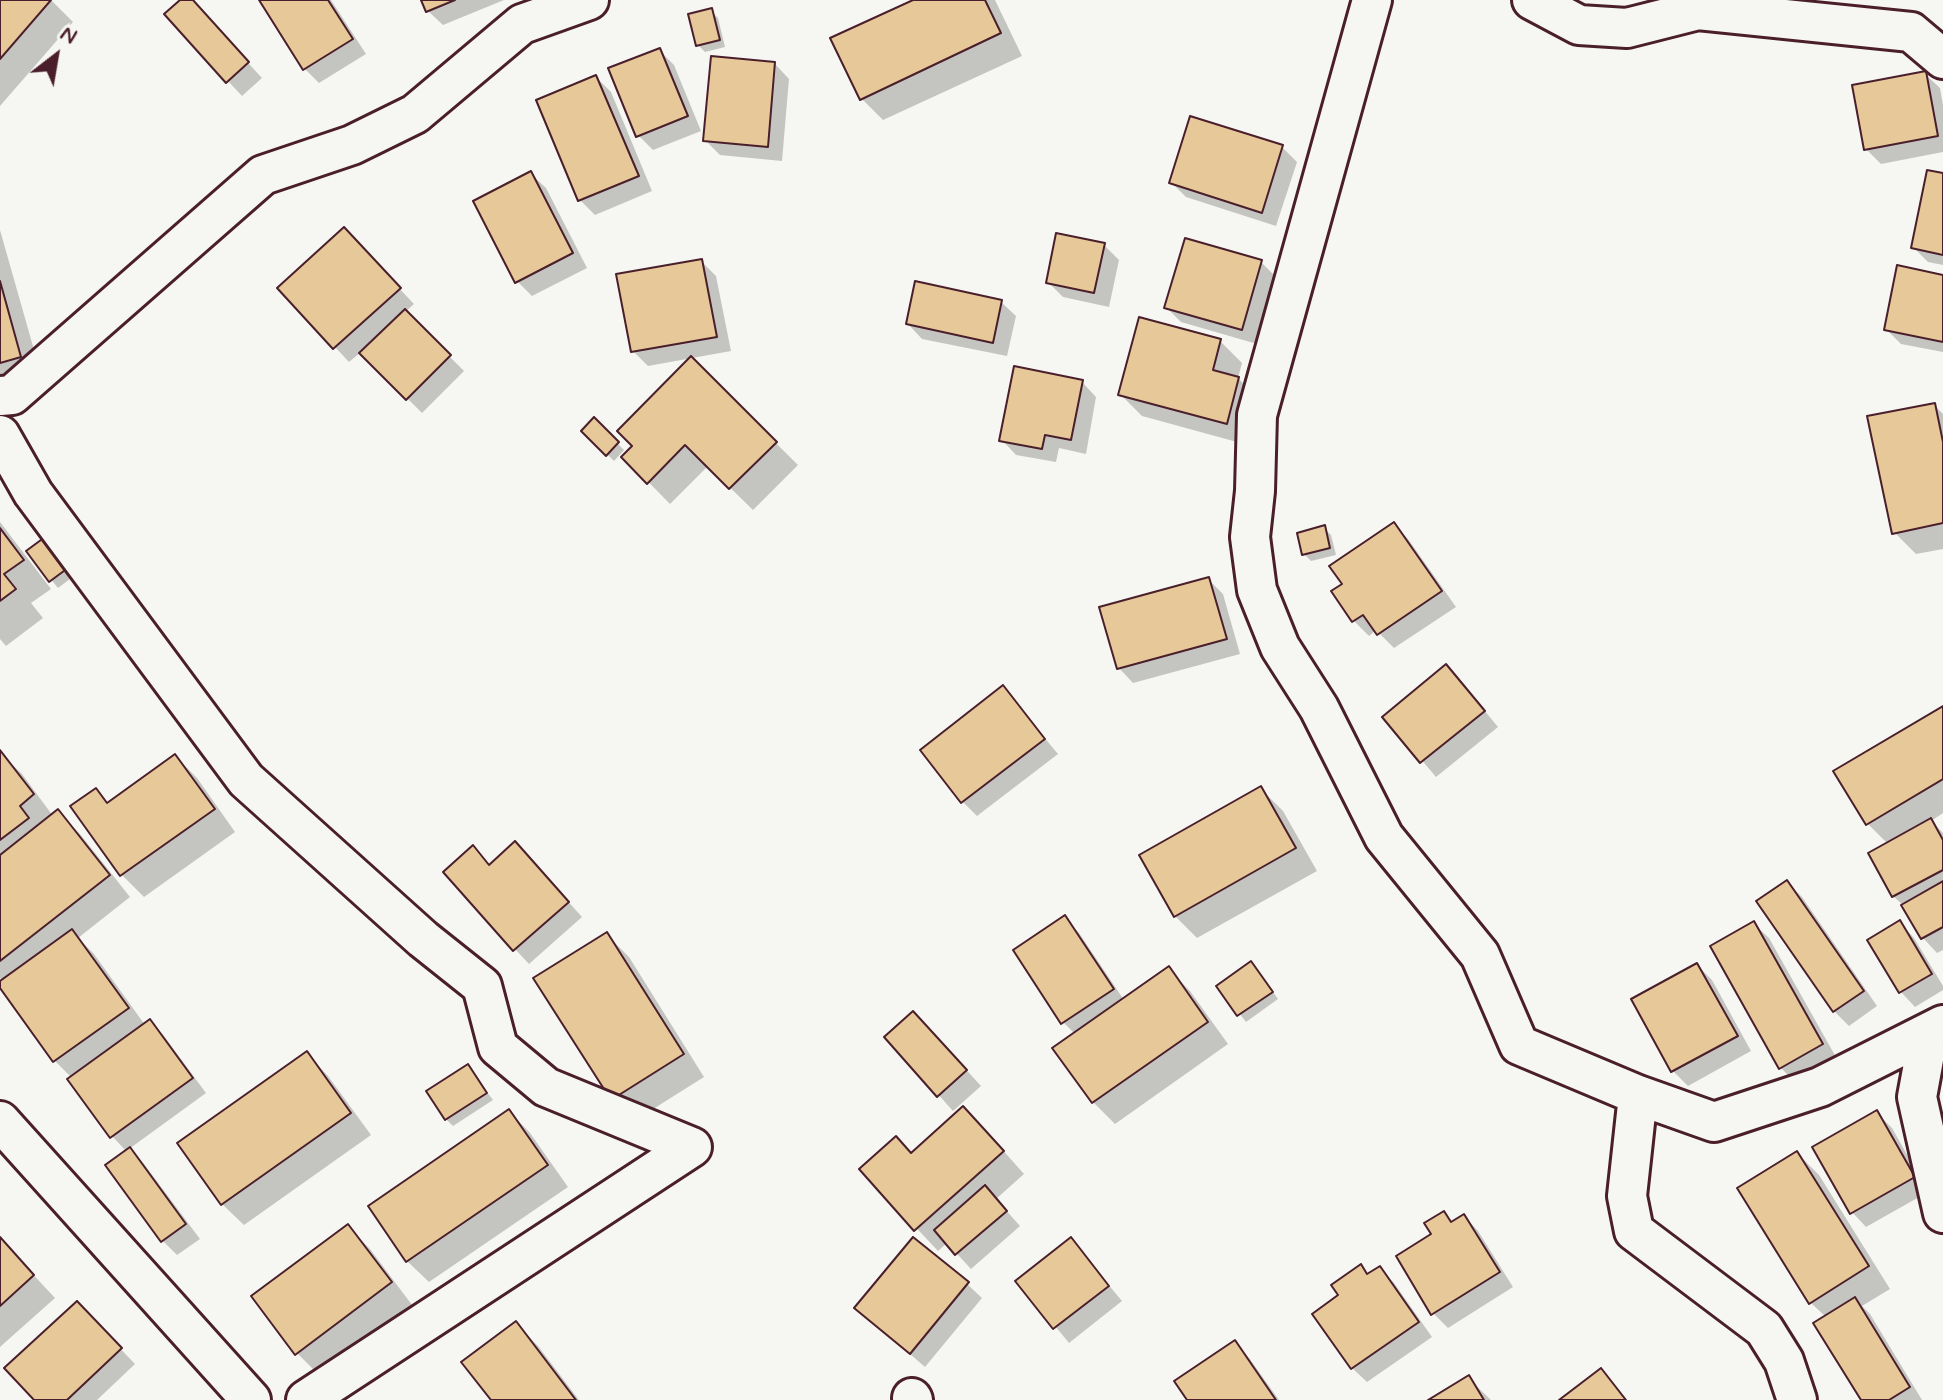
<!DOCTYPE html>
<style>
body{margin:0}
#map{position:relative;width:1943px;height:1400px;overflow:hidden;background:#f6f6f2;font-family:Mynerve,sans-serif}
canvas{display:block}
.north{position:absolute;left:16px;top:16px;width:80px;height:80px;-webkit-text-stroke:6px #f6f6f2;paint-order:stroke;rotate:31deg;font-size:22px;font-weight:700;line-height:32px;text-align:center;color:#4a1f2b}
.north::after{content:'';display:block;margin:auto;width:28px;height:36px;background:#4a1f2b;clip-path:polygon(50% 0,100% 100%,50% 72%,0 100%)}
</style>
<div id="map">
<canvas width="1943" height="1400"></canvas>
<div class="north">N</div>
</div>
<script>
const context = document.querySelector('canvas').getContext('2d');
context.lineJoin = 'round';
function paint(path, color) { context.fillStyle = color; context.fill(path, 'evenodd'); }
const poly = rows => new Path2D(rows.map(r => 'M' + r).join(''));
function trace(path, color, width, dash) { context.strokeStyle = color; context.lineWidth = width; context.lineCap = dash ? 'butt' : 'round'; context.setLineDash(dash || []); context.stroke(path); }
paint(poly([
 [0,0,51,0,73,22,0,106],
 [183,0,190,0,262,78,242,96,228,81],
 [261,0,331,0,366,54,319,83,305,69],
 [423,0,504,0,443,25,428,11],
 [918,0,995,0,1022,56,883,120,861,98],
 [711,11,718,18,725,47,705,52,698,45],
 [659,50,674,65,701,131,653,150,638,135],
 [775,64,789,79,782,161,720,155,705,140],
 [1925,74,1940,88,1943,105,1943,152,1881,164,1866,149],
 [596,77,611,92,652,191,595,215,580,200],
 [1282,147,1297,162,1276,226,1186,197,1171,182],
 [531,174,546,188,587,268,532,296,517,281],
 [1943,175,1943,265,1928,262,1914,248],
 [0,230,42,378,0,384],
 [1186,240,1261,262,1276,277,1257,344,1181,322,1166,307],
 [358,245,414,304,405,312,464,371,422,413,361,352,349,362,280,288],
 [1104,245,1119,260,1109,307,1063,297,1048,282],
 [701,261,716,276,731,351,648,366,633,351],
 [1943,277,1943,352,1901,344,1886,329],
 [1001,302,1016,316,1007,356,922,339,908,324],
 [1220,341,1242,363,1238,378,1260,401,1248,445,1142,416,1120,394],
 [691,359,798,465,753,510,708,466,670,504,624,457,635,446],
 [1082,382,1096,397,1086,454,1059,448,1056,462,1016,455,1002,440],
 [1934,405,1943,414,1943,549,1916,554,1894,532],
 [594,420,624,450,614,461,584,431],
 [0,522,51,589,31,603,43,618,6,646,0,639],
 [1394,524,1408,539,1456,607,1394,648,1376,630,1369,636,1354,621,1334,592,1345,584],
 [1324,528,1331,535,1336,555,1311,561,1304,554],
 [29,552,78,573,58,588],
 [1208,579,1223,594,1240,654,1133,683,1119,668],
 [1461,682,1498,727,1436,777,1385,717],
 [1003,688,1058,754,977,816,963,802],
 [1943,708,1943,813,1931,821,1943,833,1943,950,1937,953,1923,938,1905,907,1893,896,1888,844,1868,824],
 [0,753,22,774,53,816,58,812,80,834,130,897,78,938,94,954,145,1025,150,1022,164,1036,206,1093,129,1149,144,1164,200,1239,177,1255,163,1241,108,1166,127,1152,112,1136,72,1078,54,1060,0,985,3,981,0,978],
 [175,756,197,778,235,832,144,897,122,875,73,807,96,790,109,804],
 [1261,789,1283,811,1317,871,1197,938,1175,916],
 [473,848,491,866,530,859,582,917,529,964,515,949],
 [1787,882,1802,897,1877,1006,1849,1026,1834,1011],
 [1065,918,1079,933,1124,1000,1168,969,1190,991,1228,1044,1115,1124,1093,1102,1055,1048,1075,1034,1063,1022],
 [1900,923,1914,938,1943,986,1943,990,1915,1007,1901,992],
 [1754,924,1769,938,1837,1059,1795,1082,1781,1068],
 [607,935,629,957,704,1077,634,1121,613,1099],
 [1697,965,1712,980,1751,1051,1688,1086,1673,1071],
 [1258,971,1278,999,1246,1022,1218,986],
 [928,1028,981,1086,953,1111,887,1037],
 [307,1054,328,1076,371,1135,244,1225,222,1204],
 [468,1067,493,1100,453,1126,446,1119],
 [509,1111,530,1133,568,1187,429,1282,407,1261],
 [1877,1113,1892,1128,1928,1192,1866,1227,1852,1212],
 [985,1130,1024,1174,996,1199,1020,1226,971,1269,947,1243,938,1251,861,1169],
 [1797,1153,1819,1175,1890,1289,1862,1306,1870,1314,1922,1400,1863,1400,1826,1317,1811,1303],
 [1443,1213,1453,1223,1464,1216,1478,1231,1513,1287,1448,1328,1433,1313,1434,1235],
 [348,1227,370,1249,412,1305,319,1375,297,1353],
 [0,1239,55,1298,0,1347],
 [1071,1240,1122,1301,1069,1343,1018,1281],
 [1360,1267,1369,1276,1380,1269,1394,1283,1432,1337,1367,1382,1352,1368,1341,1296],
 [967,1284,982,1298,925,1367,857,1308],
 [91,1318,135,1364,97,1400,37,1400],
 [516,1324,538,1346,579,1400,493,1400],
 [1234,1343,1249,1358,1279,1400,1190,1400],
 [1468,1378,1491,1400,1432,1400]
]), '#0003');
const building = poly([
 [0,0,51,0,0,59,0,0],
 [180,0,193,0,249,62,226,83,164,14,180,0],
 [259,0,328,0,353,39,303,70,259,0],
 [421,0,455,0,426,12,421,0],
 [913,0,985,0,1001,33,860,100,830,38,913,0],
 [712,8,720,40,696,46,688,14,712,8],
 [660,48,688,116,636,137,608,68,660,48],
 [711,56,775,62,768,147,703,141,711,56],
 [1926,71,1938,136,1864,150,1852,85,1926,71],
 [596,75,639,176,578,201,536,100,596,75],
 [1190,116,1283,145,1262,213,1169,183,1190,116],
 [1927,170,1943,173,1943,255,1911,248,1927,170],
 [531,171,573,253,515,283,473,201,531,171],
 [344,227,401,288,333,349,277,288,344,227],
 [1056,233,1105,243,1094,293,1046,283,1056,233],
 [1185,238,1262,260,1242,330,1164,308,1185,238],
 [702,259,717,337,631,352,616,274,702,259],
 [1897,265,1943,275,1943,342,1884,330,1897,265],
 [0,281,21,357,0,363,0,281],
 [915,281,1002,300,993,343,906,324,915,281],
 [405,309,451,355,406,400,359,353,405,309],
 [1139,317,1221,339,1213,370,1239,377,1227,424,1118,395,1139,317],
 [691,356,777,442,729,489,685,445,647,484,621,457,632,446,617,431,691,356],
 [1014,366,1083,380,1071,440,1045,435,1042,449,999,441,1014,366],
 [1935,403,1943,442,1943,523,1892,534,1867,416,1935,403],
 [594,417,619,442,606,456,581,431,594,417],
 [1394,522,1442,591,1377,635,1363,615,1352,622,1331,591,1342,584,1329,566,1394,522],
 [1325,525,1330,548,1302,555,1297,533,1325,525],
 [0,528,24,560,4,574,16,589,0,601,0,528],
 [49,534,72,565,49,582,26,551,49,534],
 [1209,577,1227,639,1117,669,1099,607,1209,577],
 [1446,664,1485,711,1420,763,1382,717,1446,664],
 [1003,685,1045,739,961,803,920,750,1003,685],
 [1943,706,1943,779,1866,825,1833,771,1943,706],
 [0,750,34,794,20,806,29,818,0,840,0,750],
 [175,754,215,809,120,876,70,806,96,788,107,803,175,754],
 [1261,786,1296,848,1174,917,1139,855,1261,786],
 [58,809,110,875,0,961,0,855,58,809],
 [1931,818,1943,840,1943,870,1892,897,1868,853,1931,818],
 [515,841,569,902,513,951,443,872,473,845,489,865,515,841],
 [1787,880,1864,991,1833,1012,1756,901,1787,880],
 [1943,881,1943,927,1921,939,1901,905,1943,881],
 [1065,915,1114,989,1061,1024,1013,950,1065,915],
 [1900,920,1932,974,1899,993,1867,940,1900,920],
 [1754,921,1823,1044,1779,1069,1710,946,1754,921],
 [72,929,129,1008,53,1062,0,988,0,981,72,929],
 [607,932,684,1054,611,1100,533,978,607,932],
 [1251,961,1273,992,1237,1016,1216,986,1251,961],
 [1697,963,1738,1036,1671,1072,1631,999,1697,963],
 [1169,966,1208,1022,1092,1103,1052,1048,1169,966],
 [913,1011,967,1070,937,1097,884,1037,913,1011],
 [150,1019,193,1078,110,1138,67,1079,150,1019],
 [307,1051,351,1113,221,1205,177,1143,307,1051],
 [468,1064,487,1093,445,1120,426,1091,468,1064],
 [963,1106,1004,1151,914,1231,859,1169,896,1136,911,1153,963,1106],
 [509,1109,548,1165,406,1262,368,1206,509,1109],
 [1877,1110,1915,1177,1850,1214,1812,1147,1877,1110],
 [130,1147,186,1224,161,1242,105,1165,130,1147],
 [1797,1151,1869,1266,1809,1304,1737,1188,1797,1151],
 [985,1185,1007,1211,955,1255,934,1230,985,1185],
 [1444,1211,1451,1222,1464,1214,1500,1272,1431,1315,1396,1256,1431,1234,1424,1223,1444,1211],
 [348,1224,392,1282,295,1355,251,1296,348,1224],
 [0,1237,34,1275,0,1306,0,1237],
 [913,1237,969,1282,910,1354,854,1308,913,1237],
 [1071,1237,1109,1286,1053,1329,1015,1281,1071,1237],
 [1361,1264,1367,1274,1380,1266,1419,1322,1351,1369,1312,1314,1338,1295,1331,1285,1361,1264],
 [1855,1297,1910,1387,1889,1400,1861,1400,1813,1323,1855,1297],
 [77,1301,122,1348,67,1400,34,1400,4,1368,77,1301],
 [516,1321,576,1400,491,1400,461,1362,516,1321],
 [1235,1340,1276,1400,1187,1400,1174,1381,1235,1340],
 [1601,1368,1626,1400,1559,1400,1601,1368],
 [1469,1375,1484,1400,1428,1400,1469,1375]
]);
paint(building, '#e6c899');
trace(building, '#4a1f2b', 2);
const minor = poly([
 [1372,0,1257,415,1255,491,1250,537,1257,590,1280,647,1319,708,1384,837,1480,955,1519,1045,1638,1095,1714,1122,1820,1087,1943,1025],
 [1532,0,1579,25,1627,28,1698,10,1911,32,1943,59],
 [0,396,12,395,263,175,352,145,415,114,522,24,589,0],
 [0,435,33,493,246,780,423,939,482,986,498,1047,546,1087,692,1147,306,1400],
 [1929,1032,1917,1097,1943,1213],
 [1638,1095,1627,1196,1634,1231,1764,1329,1784,1361,1797,1400],
 [0,1121,251,1400],
 [912,1398,913,1400]
]);
trace(minor, '#4a1f2b', 44);
trace(minor, '#f6f6f2', 38);
</script>
